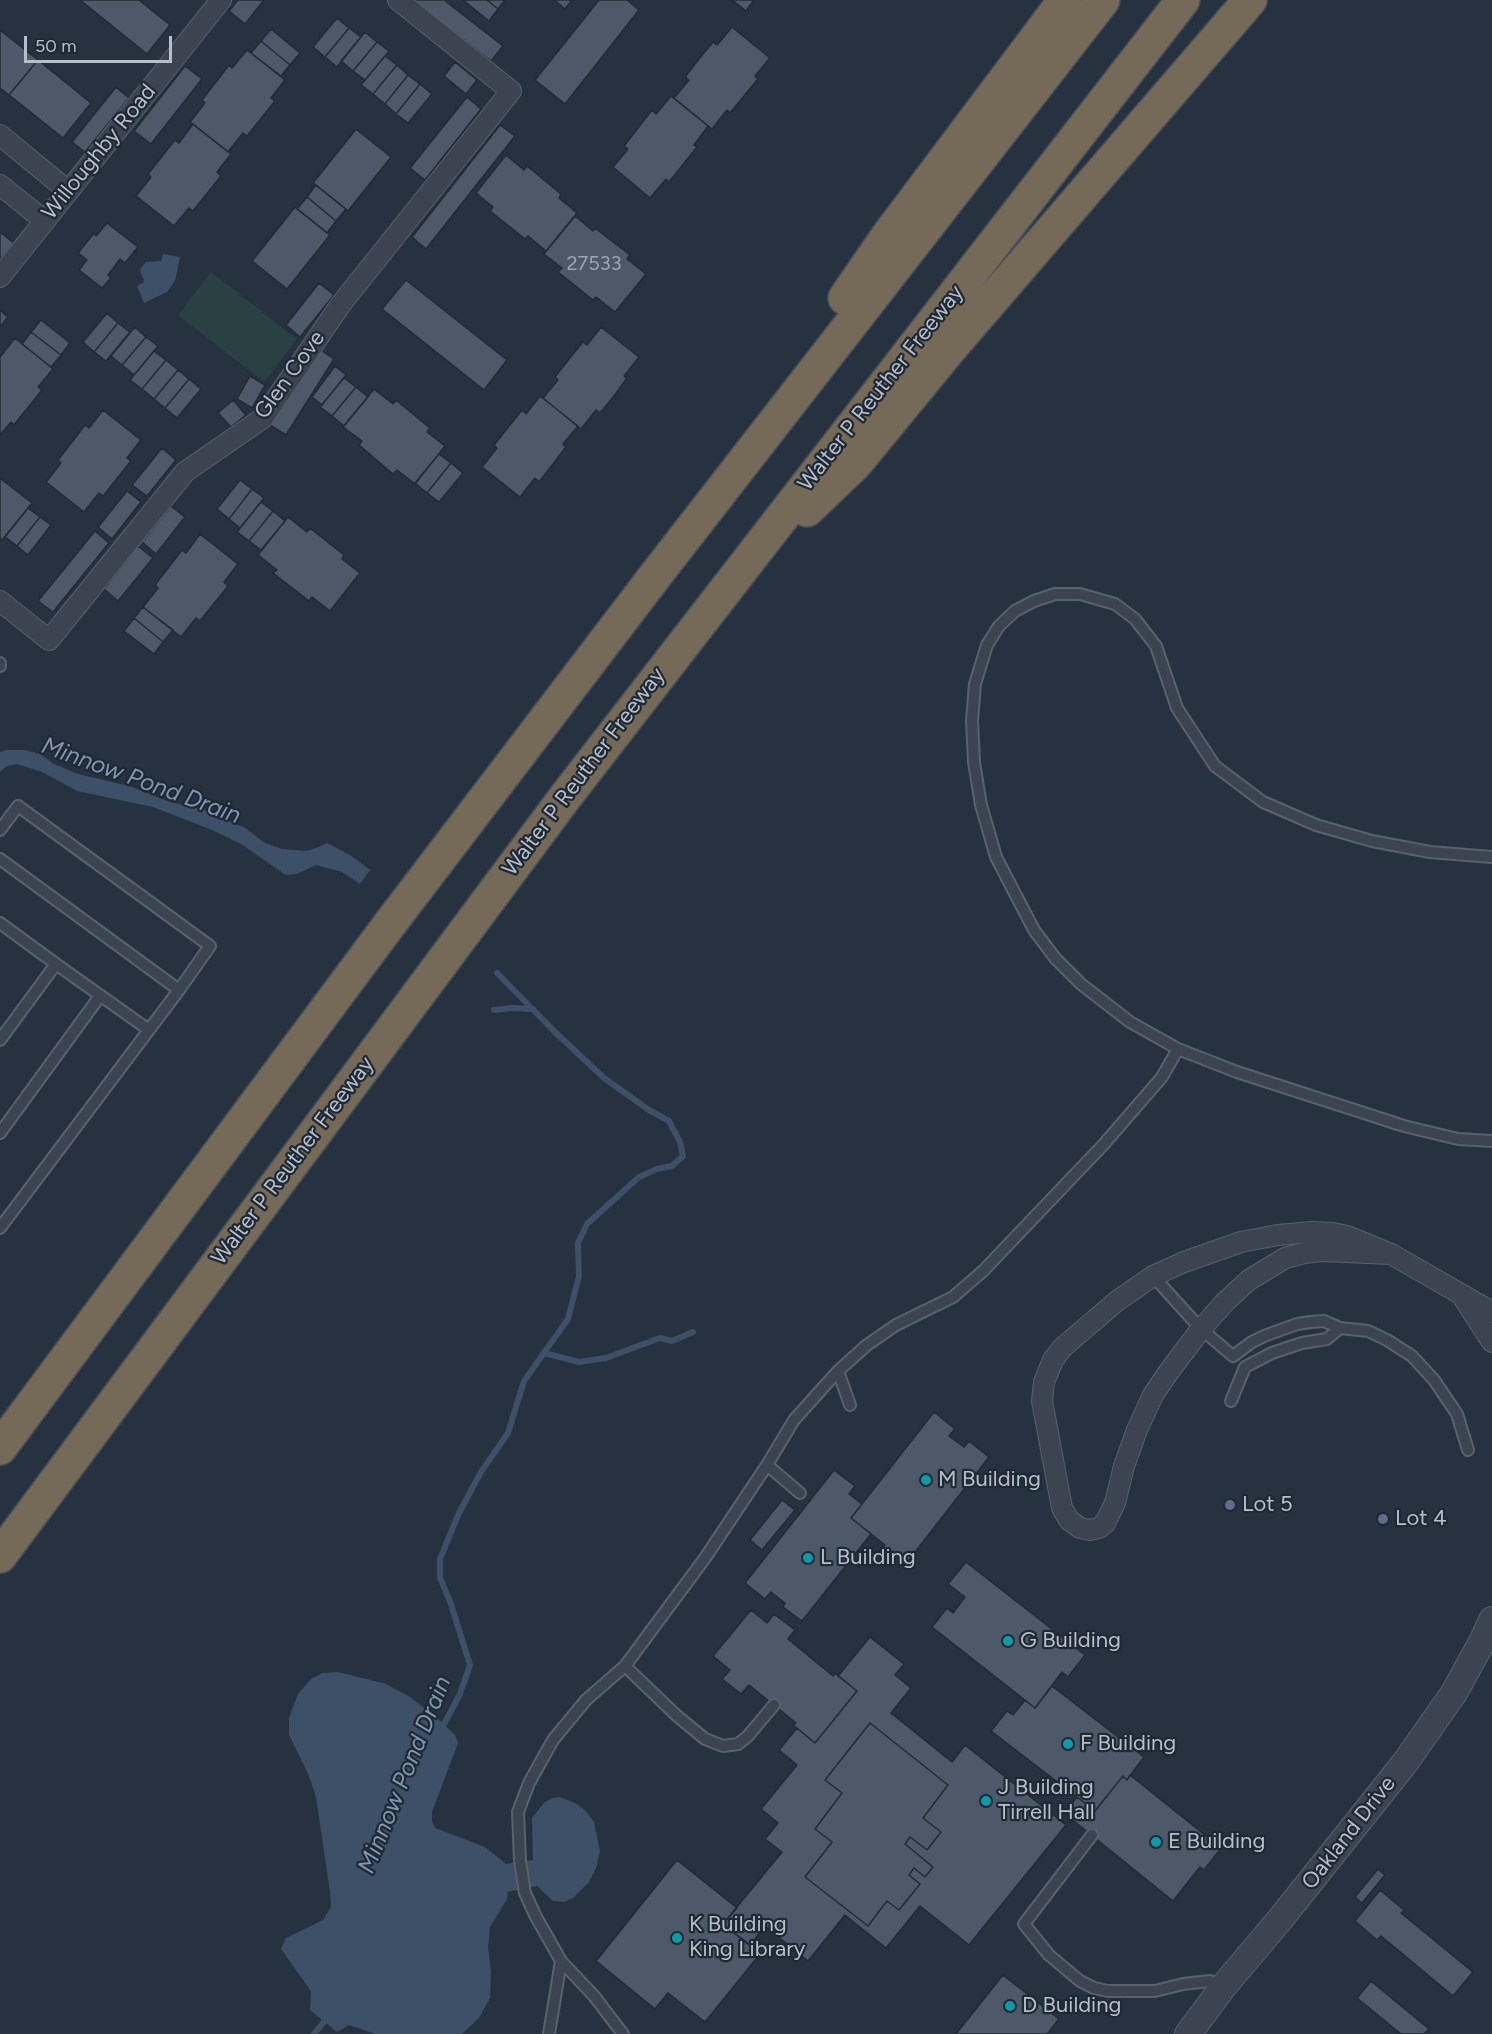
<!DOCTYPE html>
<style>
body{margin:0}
#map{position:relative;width:1492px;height:2034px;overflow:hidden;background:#273240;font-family:Figtree,sans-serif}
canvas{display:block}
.scale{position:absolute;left:24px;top:36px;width:148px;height:27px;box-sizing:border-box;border:3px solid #b7bfca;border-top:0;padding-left:8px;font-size:18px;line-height:21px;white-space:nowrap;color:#b7bfca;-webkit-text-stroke:4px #1f2935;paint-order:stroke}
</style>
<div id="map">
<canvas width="1492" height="2034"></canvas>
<div class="scale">50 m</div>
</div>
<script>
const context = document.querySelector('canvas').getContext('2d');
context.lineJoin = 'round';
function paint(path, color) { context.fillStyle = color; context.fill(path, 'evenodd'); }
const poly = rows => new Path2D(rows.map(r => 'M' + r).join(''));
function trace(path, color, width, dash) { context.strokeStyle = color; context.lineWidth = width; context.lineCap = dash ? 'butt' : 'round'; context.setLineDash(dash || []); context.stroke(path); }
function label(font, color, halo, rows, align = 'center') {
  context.font = font + ' Figtree,sans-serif'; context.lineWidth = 4.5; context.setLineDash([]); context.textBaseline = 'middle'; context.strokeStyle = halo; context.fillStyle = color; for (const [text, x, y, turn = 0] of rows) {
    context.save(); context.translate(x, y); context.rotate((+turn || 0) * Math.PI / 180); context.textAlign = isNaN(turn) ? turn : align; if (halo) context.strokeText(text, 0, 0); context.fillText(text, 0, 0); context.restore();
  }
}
paint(poly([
 [211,272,297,339,264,382,178,315]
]), '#2a4042');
paint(poly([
 [163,254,180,257,175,281,167,292,144,303,137,286,143,283,144,280,140,272,141,268,146,262,161,261],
 [6,750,24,750,40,754,54,764,78,774,129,786,170,802,205,810,245,828,265,843,282,849,306,851,319,847,327,843,350,855,370,870,360,884,342,872,316,865,297,874,286,875,241,844,212,830,153,807,77,791,42,772,17,764,7,766,0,772,0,752],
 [338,1672,386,1684,410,1697,436,1717,455,1735,458,1743,432,1812,432,1821,435,1828,485,1847,506,1864,533,1860,532,1818,544,1803,552,1798,560,1797,575,1803,585,1810,594,1822,600,1851,596,1868,589,1882,573,1898,564,1902,553,1901,537,1886,507,1892,508,1893,507,1899,490,1927,488,1947,491,1971,490,1998,479,2018,462,2034,375,2034,349,2025,337,2032,310,2010,311,1991,281,1949,286,1938,323,1920,331,1907,330,1892,316,1797,309,1776,289,1735,289,1718,298,1694,312,1678,323,1673]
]), '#3d5068');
trace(poly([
 [494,1010,512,1008,533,1009],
 [544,1353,579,1362,606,1358,660,1338,672,1341,693,1332],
 [441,1730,460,1694,470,1665,450,1601,440,1578,440,1559,459,1513,481,1472,508,1433,524,1381,568,1319,579,1276,578,1243,587,1224,639,1177,657,1169,672,1166,683,1156,680,1142,669,1121,649,1110,604,1078,555,1032,497,973],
 [314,2034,324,2022,327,2015]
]), '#3d5068', 6);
const building = poly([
 [80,0,139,0,170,25,147,54,80,0],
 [238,0,264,0,245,24,229,11,238,0],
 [413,0,444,0,503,46,491,61,413,0],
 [463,0,487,0,498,9,489,21,463,0],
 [487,0,505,0,498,9,487,0],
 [554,0,572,0,565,9,554,0],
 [599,0,627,0,639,10,565,104,535,80,599,0],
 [732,0,754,0,746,11,732,0],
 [337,18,349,28,325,57,313,47,337,18],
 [732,27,770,58,755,76,758,79,730,113,727,110,712,129,674,98,689,80,685,77,699,59,713,42,717,45,732,27],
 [349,28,361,37,337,67,325,57,349,28],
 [271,29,300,53,290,65,261,41,271,29],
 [0,30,38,60,9,95,0,88,0,30],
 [365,32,377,42,353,71,341,61,365,32],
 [261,41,290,65,281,76,251,53,261,41],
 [377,42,389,51,365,80,353,71,377,42],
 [247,50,285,80,271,98,275,101,247,136,243,133,228,152,190,122,205,103,202,100,229,65,232,68,247,50],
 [385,56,397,65,373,94,361,85,385,56],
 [38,60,91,103,63,138,9,95,38,60],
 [455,62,477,80,466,94,444,76,455,62],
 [397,65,408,75,385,104,373,94,397,65],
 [185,66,202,79,151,144,134,131,185,66],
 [408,75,420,84,396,114,385,104,408,75],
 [420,84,432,94,408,123,396,114,420,84],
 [116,87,129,98,85,152,72,142,116,87],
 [671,96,708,126,694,145,697,147,669,182,666,179,650,198,613,167,628,149,624,146,652,110,656,114,671,96],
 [467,97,481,109,425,180,410,168,467,97],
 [193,124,231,154,217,172,221,176,193,211,189,208,174,226,136,196,151,177,148,174,175,140,179,143,193,124],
 [500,125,515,136,426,249,412,237,500,125],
 [356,129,391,157,348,211,313,183,356,129],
 [506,155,524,170,527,166,561,194,559,198,577,213,546,251,528,236,525,239,490,211,493,207,476,193,506,155],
 [316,185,346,209,336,221,307,197,316,185],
 [307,197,336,221,327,233,297,209,307,197],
 [295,207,330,235,287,289,252,261,295,207],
 [575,216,593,231,595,228,630,255,627,259,646,274,615,312,596,297,593,300,558,272,562,268,544,254,575,216],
 [107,223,138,247,125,263,120,259,108,275,111,278,102,288,79,270,87,260,78,253,94,233,96,236,107,223],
 [0,232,14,243,0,260,0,232],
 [406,280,507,360,484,390,382,309,406,280],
 [319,283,334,295,300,337,286,325,319,283],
 [0,310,8,317,0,327,0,310],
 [107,313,118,323,94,352,83,342,107,313],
 [41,320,70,343,61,355,31,332,41,320],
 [118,323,130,332,106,361,94,352,118,323],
 [135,327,146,337,122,365,111,356,135,327],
 [601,327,639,357,624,376,627,378,614,396,600,413,596,410,581,429,543,398,558,380,555,377,569,359,583,342,587,345,601,327],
 [31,332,61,355,51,367,22,344,31,332],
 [146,337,158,346,134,375,122,365,146,337],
 [15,338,53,369,38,387,42,390,14,425,11,422,0,435,0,357,15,338],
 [319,349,334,359,286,435,270,425,319,349],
 [154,351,166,360,142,389,130,380,154,351],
 [166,360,178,370,154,399,142,389,166,360],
 [335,366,346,375,322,405,312,397,335,366],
 [178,370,189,379,165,408,154,399,178,370],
 [250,376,265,385,252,408,237,399,250,376],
 [344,378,356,387,332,416,320,407,344,378],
 [189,379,201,389,177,418,165,408,189,379],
 [356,387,368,397,344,426,332,416,356,387],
 [374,389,393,404,396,400,430,428,427,432,445,446,415,484,397,470,393,474,359,445,362,441,343,427,374,389],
 [540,396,578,426,563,444,566,447,553,464,539,482,535,478,520,497,482,467,497,448,494,445,522,410,526,414,540,396],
 [233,400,246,415,231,427,218,413,233,400],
 [103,410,141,440,127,458,131,461,103,496,99,493,84,512,46,482,61,463,58,460,85,425,89,428,103,410],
 [162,448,176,460,147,496,132,485,162,448],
 [439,454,451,463,427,493,415,483,439,454],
 [451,463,463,473,439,502,427,493,451,463],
 [0,478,32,503,2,540,0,538,0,478],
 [240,480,252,489,229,519,217,509,240,480],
 [252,489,264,498,240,528,229,519,252,489],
 [127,491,141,502,112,539,98,527,127,491],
 [261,502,273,511,249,541,237,532,261,502],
 [171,506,185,517,156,554,142,542,171,506],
 [28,508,40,517,17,546,5,537,28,508],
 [273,511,285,521,261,550,249,541,273,511],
 [40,517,51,525,28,555,17,546,40,517],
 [288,517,307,532,310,528,344,555,342,559,360,573,330,611,312,597,309,601,273,573,277,570,258,555,288,517],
 [95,531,109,543,53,612,38,601,95,531],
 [200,534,238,564,224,582,228,586,200,621,196,618,181,637,143,607,158,588,155,585,182,550,186,553,200,534],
 [138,546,153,558,118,601,104,589,138,546],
 [143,607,173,630,163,642,134,618,143,607],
 [134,618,163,642,154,654,124,631,134,618],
 [934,1412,955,1429,949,1436,964,1447,969,1441,989,1457,905,1565,883,1547,885,1545,851,1518,934,1412],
 [834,1470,855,1486,849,1494,862,1504,851,1518,871,1534,802,1621,783,1607,785,1603,771,1592,765,1599,745,1583,834,1470],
 [782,1500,795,1510,762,1550,750,1540,782,1500],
 [966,1562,1085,1655,1068,1677,1062,1672,1035,1708,932,1627,947,1608,953,1613,965,1597,948,1584,966,1562],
 [751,1610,767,1623,774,1614,795,1630,788,1639,833,1676,835,1673,857,1691,815,1743,793,1725,796,1723,749,1685,741,1694,722,1679,730,1670,713,1656,751,1610],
 [870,1637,904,1664,895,1675,911,1688,891,1713,952,1762,965,1745,1066,1825,969,1945,920,1906,886,1948,845,1915,808,1961,765,1926,750,1945,723,1924,782,1852,765,1839,778,1823,761,1809,797,1765,779,1750,797,1728,815,1743,857,1691,838,1676,870,1637],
 [870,1723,948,1785,923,1818,941,1832,927,1850,910,1837,905,1844,933,1867,925,1877,914,1868,909,1875,920,1884,899,1910,887,1901,868,1926,805,1877,832,1842,815,1829,842,1793,825,1780,870,1723],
 [1052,1686,1144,1757,1127,1780,1123,1776,1095,1811,991,1731,1007,1711,1013,1715,1025,1700,1035,1708,1052,1686],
 [870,1723,948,1785,923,1818,941,1832,927,1850,910,1837,905,1844,933,1867,925,1877,914,1868,909,1875,920,1884,899,1910,887,1901,868,1926,805,1877,832,1842,815,1829,842,1793,825,1780,870,1723],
 [1130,1775,1221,1848,1204,1870,1200,1867,1173,1901,1064,1813,1077,1797,1095,1811,1123,1776,1127,1780,1130,1775],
 [677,1860,737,1908,723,1924,760,1954,705,2022,668,1993,655,2009,596,1961,677,1860],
 [1378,1869,1385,1875,1362,1903,1355,1897,1378,1869],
 [1380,1890,1404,1910,1401,1913,1473,1972,1453,1996,1381,1936,1377,1940,1355,1921,1380,1890],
 [1003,1975,1059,2019,1047,2034,956,2034,1003,1975],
 [1371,1981,1429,2029,1424,2034,1401,2034,1357,1998,1371,1981]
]);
paint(building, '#4d5968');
trace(building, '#212b37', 1.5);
const service = poly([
 [0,663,0,666],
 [0,830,18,806,210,946,179,990],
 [1492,857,1430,852,1372,841,1316,825,1263,802,1215,766,1177,708,1156,646,1135,619,1115,604,1080,594,1055,594,1034,601,1015,611,999,626,987,645,975,684,972,721,974,762,981,805,996,857,1034,930,1055,958,1081,984,1130,1022,1178,1049,1237,1072,1404,1126,1458,1139,1492,1141],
 [0,859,179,990,0,1228],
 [0,923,56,964,0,1040],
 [56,964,149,1030],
 [0,1133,100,996],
 [1153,1276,1201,1329,1233,1356,1252,1342,1264,1336,1297,1324,1310,1322,1324,1321,1340,1328,1368,1331,1387,1340,1412,1356,1434,1380,1457,1414,1468,1450],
 [838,1371,850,1405],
 [1231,1401,1245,1367,1272,1353,1302,1343,1327,1339,1340,1328],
 [767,1465,800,1493],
 [625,1666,676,1715,705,1739,723,1746,738,1744,747,1737,774,1705],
 [1092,1835,1024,1924,1049,1955,1080,1981,1094,1988,1108,1991,1155,1991,1183,1984,1210,1981,1222,1987],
 [549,2034,561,1961],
 [623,2034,594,1996,561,1961,535,1915,525,1893,520,1861,518,1812,529,1783,553,1740,586,1700,625,1666,705,1558,767,1465,794,1420,838,1371,867,1345,896,1325,953,1297,983,1271,1104,1144,1162,1077,1178,1049]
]);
const minor = poly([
 [0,135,68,191],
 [0,185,45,221],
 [0,277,221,0],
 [0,601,49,640,185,472,263,418,341,304,511,91,398,0],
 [1391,1254,1322,1251,1304,1253,1285,1258,1249,1280,1225,1302,1201,1329,1170,1370,1153,1395,1137,1430,1124,1466,1115,1503,1105,1523,1099,1528,1090,1530,1080,1528,1069,1520,1062,1508,1042,1401,1044,1382,1053,1360,1062,1348,1117,1301,1153,1276,1184,1262,1241,1242,1278,1235,1312,1232,1333,1233,1347,1236,1391,1254,1492,1312],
 [1464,1299,1492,1342]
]);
const tertiary = poly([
 [1188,2034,1223,1987,1282,1917,1404,1764,1454,1693,1483,1640,1492,1620]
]);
const motorway = poly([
 [845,298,887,237,1065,0],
 [807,510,856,463,948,351,1250,0],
 [0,1448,389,925,655,576,1103,0],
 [0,1556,566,796,1183,0]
]);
trace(service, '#58626d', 14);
trace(minor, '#58626d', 22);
trace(tertiary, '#58626d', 28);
trace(motorway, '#454f5a', 36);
trace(service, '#3b4450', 10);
trace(minor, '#3b4450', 20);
trace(tertiary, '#3b4450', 26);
trace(motorway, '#756958', 33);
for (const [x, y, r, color] of [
 [926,1480,6,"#0f9aa8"],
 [1230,1505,6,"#5c6f8a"],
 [1383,1519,6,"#5c6f8a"],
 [808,1558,6,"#0f9aa8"],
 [1008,1641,6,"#0f9aa8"],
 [1068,1744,6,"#0f9aa8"],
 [986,1801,6,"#0f9aa8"],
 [1156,1842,6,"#0f9aa8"],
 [677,1938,6,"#0f9aa8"],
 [1010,2006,6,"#0f9aa8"]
]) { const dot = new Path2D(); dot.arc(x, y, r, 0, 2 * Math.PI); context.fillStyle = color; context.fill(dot); trace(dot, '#1f2935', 2); }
label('20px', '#9ca6b2', null, [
 ["27533",594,264]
]);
label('22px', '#b7bfca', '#1f2935', [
 ["Willoughby Road",99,152,-51],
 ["Glen Cove",290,375,-54],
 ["Walter P Reuther Freeway",881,388,-52],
 ["Walter P Reuther Freeway",584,772,-53],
 ["Walter P Reuther Freeway",293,1161,-53],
 ["Oakland Drive",1349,1833,-52]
]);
label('22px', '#b7bfca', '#1f2935', [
 ["M Building",938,1480],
 ["Lot 5",1242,1505],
 ["Lot 4",1395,1519],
 ["L Building",820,1558],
 ["G Building",1020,1641],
 ["F Building",1080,1744],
 ["J Building",998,1788],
 ["Tirrell Hall",998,1813],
 ["E Building",1168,1842],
 ["K Building",689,1925],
 ["King Library",689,1950],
 ["D Building",1022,2006]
], 'left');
label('italic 24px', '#8096b0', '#1f2935', [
 ["Minnow Pond Drain",141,781,20],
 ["Minnow Pond Drain",405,1775,-68]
]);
</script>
